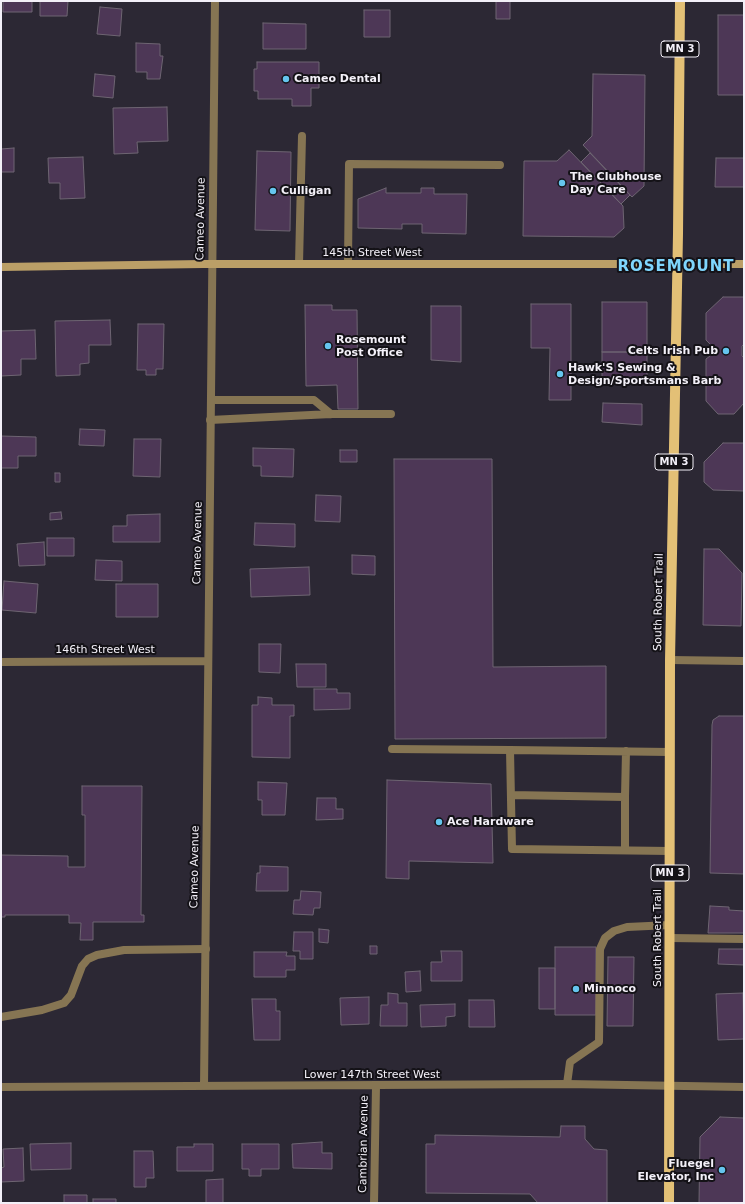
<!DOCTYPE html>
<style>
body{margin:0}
#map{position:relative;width:745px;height:1204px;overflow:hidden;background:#2c2834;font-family:"DejaVu Sans",sans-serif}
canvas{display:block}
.frame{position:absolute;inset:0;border:2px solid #f3f0f8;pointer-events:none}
</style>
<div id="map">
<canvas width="745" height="1204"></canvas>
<div class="frame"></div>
</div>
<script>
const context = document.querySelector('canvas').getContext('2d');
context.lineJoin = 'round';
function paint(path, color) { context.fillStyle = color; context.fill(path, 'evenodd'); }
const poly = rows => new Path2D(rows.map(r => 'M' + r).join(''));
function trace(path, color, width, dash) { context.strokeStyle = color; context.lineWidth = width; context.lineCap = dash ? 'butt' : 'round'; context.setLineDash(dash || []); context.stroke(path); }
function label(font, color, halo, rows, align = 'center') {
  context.font = font + ' "DejaVu Sans",sans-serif'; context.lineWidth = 4; context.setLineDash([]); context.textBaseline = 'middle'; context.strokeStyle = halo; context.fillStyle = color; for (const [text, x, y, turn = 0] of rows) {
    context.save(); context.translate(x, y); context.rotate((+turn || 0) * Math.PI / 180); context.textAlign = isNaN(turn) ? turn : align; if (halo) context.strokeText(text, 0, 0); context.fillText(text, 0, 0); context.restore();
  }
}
const building = poly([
 [3,1,32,1,32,12,3,12,3,1],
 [40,1,68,1,67,16,40,16,40,1],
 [496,1,510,1,510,19,496,19,496,1],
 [100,7,122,9,120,36,97,34,100,7],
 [364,10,390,10,390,37,364,37,364,10],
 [718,15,744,15,744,95,718,95,718,15],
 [263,23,306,24,306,49,263,49,263,23],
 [136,43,160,44,160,56,163,56,160,79,147,79,147,72,136,72,136,43],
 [257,62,319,62,319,88,311,88,311,106,292,106,292,99,258,99,258,91,254,91,254,69,257,69,257,62],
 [95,74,115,76,113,98,93,96,95,74],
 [593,74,645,75,644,186,632,197,583,145,592,136,593,74],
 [167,107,168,141,137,142,138,153,114,154,113,108,167,107],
 [14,148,14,172,1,172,1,149,14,148],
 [569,150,623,206,624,228,614,237,523,236,524,161,557,161,569,150],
 [257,151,291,152,290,231,255,230,257,151],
 [590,153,630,195,621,204,581,162,590,153],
 [83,157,85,198,60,199,60,183,49,183,48,158,83,157],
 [716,158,744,158,744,187,715,187,716,158],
 [386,188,386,193,421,193,421,188,434,188,434,194,467,194,466,234,422,233,422,224,402,224,402,229,358,228,358,199,386,188],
 [723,297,744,297,744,344,742,346,742,356,744,358,744,403,734,414,718,414,706,401,706,359,710,356,711,345,706,340,706,313,723,297],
 [602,302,647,302,647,352,602,352,602,302],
 [531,304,571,304,571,400,549,400,550,348,531,348,531,304],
 [305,305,332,305,332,310,357,310,358,409,338,409,337,385,306,386,305,305],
 [431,306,461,306,461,362,431,360,431,306],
 [110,320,111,345,89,345,89,363,80,364,80,375,56,376,55,321,110,320],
 [138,324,164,324,163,369,156,369,156,375,146,375,146,370,137,370,138,324],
 [35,330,36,359,21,359,21,375,1,376,1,331,35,330],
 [602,352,647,352,647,378,602,378,602,352],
 [603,403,642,404,642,425,602,422,603,403],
 [80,429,105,430,104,446,79,445,80,429],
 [1,436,36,437,36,456,18,456,18,468,1,468,1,436],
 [134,439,161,439,160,477,133,476,134,439],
 [723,443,744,443,744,491,713,490,704,482,704,462,723,443],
 [253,448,294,449,293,477,261,476,261,466,253,466,253,448],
 [340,450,357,450,357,462,340,462,340,450],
 [394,459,492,459,493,667,606,666,606,738,395,739,394,459],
 [55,473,60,473,60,482,55,482,55,473],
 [316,495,341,496,340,522,315,521,316,495],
 [61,512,62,519,50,520,50,513,61,512],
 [160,514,160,542,113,542,113,526,127,526,127,515,160,514],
 [255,523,295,524,295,547,254,545,255,523],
 [47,538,74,538,74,556,47,556,47,538],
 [44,542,45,565,19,566,17,544,44,542],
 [704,549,719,549,742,573,741,626,703,625,704,549],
 [352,555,375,556,375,575,352,574,352,555],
 [96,560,122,561,122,581,95,580,96,560],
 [309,567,310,595,251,597,250,569,309,567],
 [4,581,38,584,36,613,2,610,4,581],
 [116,584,158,584,158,617,116,617,116,584],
 [259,644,281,644,280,673,259,672,259,644],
 [296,664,326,664,326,687,297,687,296,664],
 [314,689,337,689,337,693,350,693,350,709,314,710,314,689],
 [258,697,272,698,272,705,294,705,294,716,290,716,290,758,252,757,252,705,258,705,258,697],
 [719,716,744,716,744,874,710,873,712,725,713,720,719,716],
 [387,780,491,784,493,863,409,861,409,879,386,878,387,780],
 [258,782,287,783,285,815,262,815,262,800,258,800,258,782],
 [82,786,142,786,141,915,144,915,144,922,93,922,93,940,80,940,81,923,69,923,69,915,5,915,5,917,1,917,1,855,68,856,68,867,85,867,85,815,82,815,82,786],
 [317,798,336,798,336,809,343,809,343,819,316,820,317,798],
 [260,866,288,867,288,891,256,891,257,873,260,873,260,866],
 [301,891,321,892,320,908,314,908,313,915,293,914,294,900,300,900,301,891],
 [710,906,729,907,729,910,744,911,744,933,708,933,710,906],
 [319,929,329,930,328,943,319,942,319,929],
 [294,932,313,932,313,959,300,959,300,951,293,951,294,932],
 [370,946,377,946,377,954,370,954,370,946],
 [555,947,596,947,596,1015,555,1015,555,947],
 [719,949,744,949,744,965,718,964,719,949],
 [441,951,462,951,462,981,431,981,431,962,442,962,441,951],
 [254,952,287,952,286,956,295,956,295,970,286,970,286,977,254,977,254,952],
 [608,957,634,957,633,1026,607,1026,608,957],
 [539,968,555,968,555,1009,539,1009,539,968],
 [420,971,421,991,406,992,405,972,420,971],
 [388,993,398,994,398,1003,407,1003,407,1026,380,1026,381,1005,388,1005,388,993],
 [743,993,744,1039,718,1040,716,994,743,993],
 [369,997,369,1024,341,1025,340,998,369,997],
 [252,999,276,999,276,1011,280,1011,280,1040,254,1040,252,999],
 [469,1000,494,1000,495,1027,469,1027,469,1000],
 [455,1004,455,1016,446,1017,446,1026,421,1027,420,1005,455,1004],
 [720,1117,744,1118,744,1203,699,1203,700,1137,720,1117],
 [561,1126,585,1126,585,1139,594,1149,607,1150,607,1203,538,1203,530,1194,426,1193,426,1144,435,1144,435,1135,560,1137,561,1126],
 [322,1142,322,1153,332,1153,332,1169,293,1168,292,1144,322,1142],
 [71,1143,71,1169,31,1170,30,1144,71,1143],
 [194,1144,213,1144,213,1171,177,1171,177,1147,194,1147,194,1144],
 [242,1144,279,1144,279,1169,261,1169,261,1176,249,1176,249,1169,242,1169,242,1144],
 [23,1148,24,1181,1,1182,1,1168,4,1167,3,1149,23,1148],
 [134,1151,153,1151,154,1178,146,1178,146,1187,134,1187,134,1151],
 [223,1179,223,1203,206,1203,206,1180,223,1179],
 [64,1195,87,1195,87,1203,64,1203,64,1195],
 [93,1199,116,1199,116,1203,93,1203,93,1199]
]);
paint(building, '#4d3756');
trace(building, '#6e6572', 1);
trace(poly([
 [299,264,302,136],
 [348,264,349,164,500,165],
 [211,400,314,400,331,414],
 [210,420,331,414,391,414],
 [392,749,510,750],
 [670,752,510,750,512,849,670,851],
 [511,795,625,797,625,850],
 [625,797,626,751],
 [670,938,744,939],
 [1,1017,42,1010,64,1003,71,995,82,966,88,959,97,955,124,950,206,949],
 [567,1084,570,1062,599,1042,600,949,605,938,614,931,627,927,670,925]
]), '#867553', 8);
trace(poly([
 [670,660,744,661],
 [1,662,208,661],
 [204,1086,215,1],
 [1,1087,567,1084,744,1087],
 [374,1203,376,1086]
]), '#867553', 8);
trace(poly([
 [1,267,203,264,744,264]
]), '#bb9f67', 8);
trace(poly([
 [669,1203,670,660,678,234,680,1]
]), '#e3c076', 10);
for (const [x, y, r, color] of [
 [286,79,4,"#65c5ee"],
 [562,183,4,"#65c5ee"],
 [273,191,4,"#65c5ee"],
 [328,346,4,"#65c5ee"],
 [726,351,4,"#65c5ee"],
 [560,374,4,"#65c5ee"],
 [439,822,4,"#65c5ee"],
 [576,989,4,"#65c5ee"],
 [722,1170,4,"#65c5ee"]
]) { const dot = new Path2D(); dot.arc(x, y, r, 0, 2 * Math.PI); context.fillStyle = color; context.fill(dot); trace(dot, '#141217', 1.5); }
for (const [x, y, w] of [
 [680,49,38],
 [674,462,38],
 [670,873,38]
]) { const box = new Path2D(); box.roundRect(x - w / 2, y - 8, w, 16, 3); context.fillStyle = '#141217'; context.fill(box); trace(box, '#f3f0f8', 1); }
label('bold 10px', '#f3f0f8', null, [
 ["MN 3",680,49],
 ["MN 3",674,462],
 ["MN 3",670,873]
]);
label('bold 11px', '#f3f0f8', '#141217', [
 ["Cameo Dental",294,79],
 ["The Clubhouse",570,177],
 ["Day Care",570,190],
 ["Culligan",281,191],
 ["Rosemount",336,340],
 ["Post Office",336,353],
 ["Celts Irish Pub",718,351,"right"],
 ["Hawk'S Sewing &",568,368],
 ["Design/Sportsmans Barb",568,381],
 ["Ace Hardware",447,822],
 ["Minnoco",584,989],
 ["Fluegel",714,1164,"right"],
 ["Elevator, Inc",714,1177,"right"]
], 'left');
label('11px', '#f3f0f8', '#141217', [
 ["Cameo Avenue",201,219,-89],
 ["145th Street West",372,253],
 ["Cameo Avenue",198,543,-89],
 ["South Robert Trail",659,602,-89],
 ["146th Street West",105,650],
 ["Cameo Avenue",195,867,-89],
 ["South Robert Trail",658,938,-90],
 ["Lower 147th Street West",372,1075],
 ["Cambrian Avenue",364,1144,-89]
]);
context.letterSpacing = '1px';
label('bold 15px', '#7fd6fd', '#141217', [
 ["ROSEMOUNT",676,267]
]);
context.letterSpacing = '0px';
</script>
